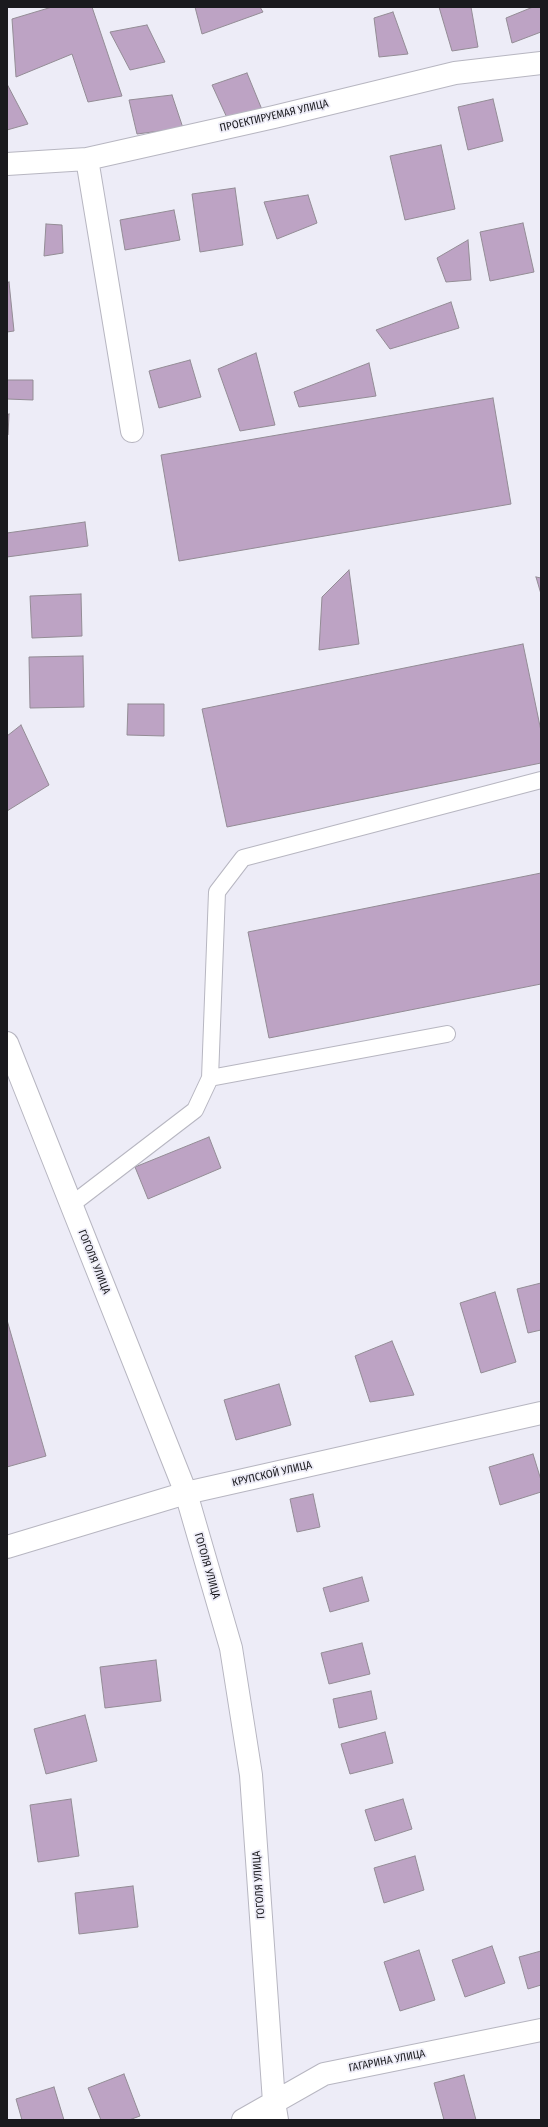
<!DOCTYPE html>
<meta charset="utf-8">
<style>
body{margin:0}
#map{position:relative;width:548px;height:2127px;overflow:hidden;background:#edecf7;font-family:"Fira Sans Condensed",sans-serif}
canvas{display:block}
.frame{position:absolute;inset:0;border:8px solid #1a1a1e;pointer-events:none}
</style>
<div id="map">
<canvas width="548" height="2127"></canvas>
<div class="frame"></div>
</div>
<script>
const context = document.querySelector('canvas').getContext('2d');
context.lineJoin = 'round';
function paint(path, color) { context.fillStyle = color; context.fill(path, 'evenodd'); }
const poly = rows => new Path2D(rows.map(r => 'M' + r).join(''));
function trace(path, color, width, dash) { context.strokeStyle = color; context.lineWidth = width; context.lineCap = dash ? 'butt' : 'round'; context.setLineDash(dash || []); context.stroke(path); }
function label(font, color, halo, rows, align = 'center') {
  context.font = font + ' "Fira Sans Condensed",sans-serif'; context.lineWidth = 3.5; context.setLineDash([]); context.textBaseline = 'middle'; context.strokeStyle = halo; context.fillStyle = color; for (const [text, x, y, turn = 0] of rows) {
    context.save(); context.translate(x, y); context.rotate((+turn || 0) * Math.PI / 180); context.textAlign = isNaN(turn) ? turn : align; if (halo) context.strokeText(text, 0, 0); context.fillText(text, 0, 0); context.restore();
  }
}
const building = poly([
 [52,7,92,7,122,96,88,102,72,54,16,77,12,19,52,7],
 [195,7,260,7,263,12,202,34,195,7],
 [439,7,471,7,478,47,452,51,439,7],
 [533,7,541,7,541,32,512,43,506,18,533,7],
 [393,12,408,54,379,57,374,18,393,12],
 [147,25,165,62,130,70,110,32,147,25],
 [247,73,265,117,228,120,212,85,247,73],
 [7,84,28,124,7,130,7,84],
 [172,95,183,128,137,134,129,100,172,95],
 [493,99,503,141,468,150,458,107,493,99],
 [441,145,455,209,405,220,390,156,441,145],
 [235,188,243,245,200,252,192,194,235,188],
 [308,195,317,223,277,239,264,202,308,195],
 [174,210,180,240,125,250,120,220,174,210],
 [523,223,534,272,490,281,480,232,523,223],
 [46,224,62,225,63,253,44,256,46,224],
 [468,240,471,280,446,282,437,258,468,240],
 [9,282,14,331,7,332,7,283,9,282],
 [451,302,459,328,390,349,376,330,451,302],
 [256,353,275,425,240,431,218,369,256,353],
 [190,360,201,397,159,408,149,371,190,360],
 [369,363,376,396,299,407,294,392,369,363],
 [7,380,33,380,33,400,7,399,7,380],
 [493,398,511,504,179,561,161,455,493,398],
 [9,414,8,435,7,436,7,415,9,414],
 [85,522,88,546,7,557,7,533,85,522],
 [349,570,359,644,319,650,322,597,349,570],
 [536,577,541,578,541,594,536,577],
 [81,594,82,636,32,638,30,596,81,594],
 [523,644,541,731,541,763,227,827,202,709,523,644],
 [83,656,84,707,30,708,29,657,83,656],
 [128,704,164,704,164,736,127,735,128,704],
 [21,725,49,785,7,811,7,736,21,725],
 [541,873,541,984,269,1038,248,932,541,873],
 [209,1137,221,1168,148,1199,135,1167,209,1137],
 [541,1283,541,1330,528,1333,517,1289,541,1283],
 [495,1292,516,1362,481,1373,460,1303,495,1292],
 [7,1320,46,1456,7,1467,7,1320],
 [392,1341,414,1395,370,1402,355,1356,392,1341],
 [279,1384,291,1425,236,1440,224,1400,279,1384],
 [533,1454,541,1480,541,1492,500,1505,489,1467,533,1454],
 [313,1494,320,1527,297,1532,290,1499,313,1494],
 [362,1577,369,1601,330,1612,323,1588,362,1577],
 [362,1643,370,1674,329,1684,321,1653,362,1643],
 [156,1660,161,1701,105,1708,100,1667,156,1660],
 [371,1691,377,1719,339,1728,333,1699,371,1691],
 [85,1715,97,1761,46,1774,34,1729,85,1715],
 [385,1732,393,1763,350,1774,341,1744,385,1732],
 [71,1799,79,1856,38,1862,30,1805,71,1799],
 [403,1799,412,1829,375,1841,365,1810,403,1799],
 [415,1856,424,1890,384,1903,374,1868,415,1856],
 [133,1886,138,1927,79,1934,75,1893,133,1886],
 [492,1946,505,1983,465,1997,452,1960,492,1946],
 [419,1950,435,2000,400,2011,384,1962,419,1950],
 [541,1951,541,1985,528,1989,519,1957,541,1951],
 [124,2074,140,2116,129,2120,101,2120,88,2088,124,2074],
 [464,2075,476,2120,444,2120,434,2083,464,2075],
 [54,2087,64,2120,22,2120,16,2099,54,2087]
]);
paint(building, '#bda3c4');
trace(building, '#938c95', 1);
const service = poly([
 [210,1078,447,1034],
 [71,1205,195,1110,210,1078,217,892,243,858,541,780]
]);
const minor = poly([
 [87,159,132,431],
 [7,164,87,159,274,117,455,73,541,63],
 [7,1043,186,1493,231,1648,251,1775,274,2102,277,2120],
 [7,1547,186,1493,541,1413],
 [243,2120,324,2074,541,2030]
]);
trace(service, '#b7b6c1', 18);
trace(minor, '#b7b6c1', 24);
trace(service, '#fff', 16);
trace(minor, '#fff', 22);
label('11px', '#1a1a1e', '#edecf7', [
 ["ПРОЕКТИРУЕМАЯ УЛИЦА",274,116,-13],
 ["ГОГОЛЯ УЛИЦА",94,1262,68],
 ["КРУПСКОЙ УЛИЦА",272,1474,-13],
 ["ГОГОЛЯ УЛИЦА",207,1566,74],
 ["ГОГОЛЯ УЛИЦА",259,1885,-94],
 ["ГАГАРИНА УЛИЦА",387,2061,-11]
]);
</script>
